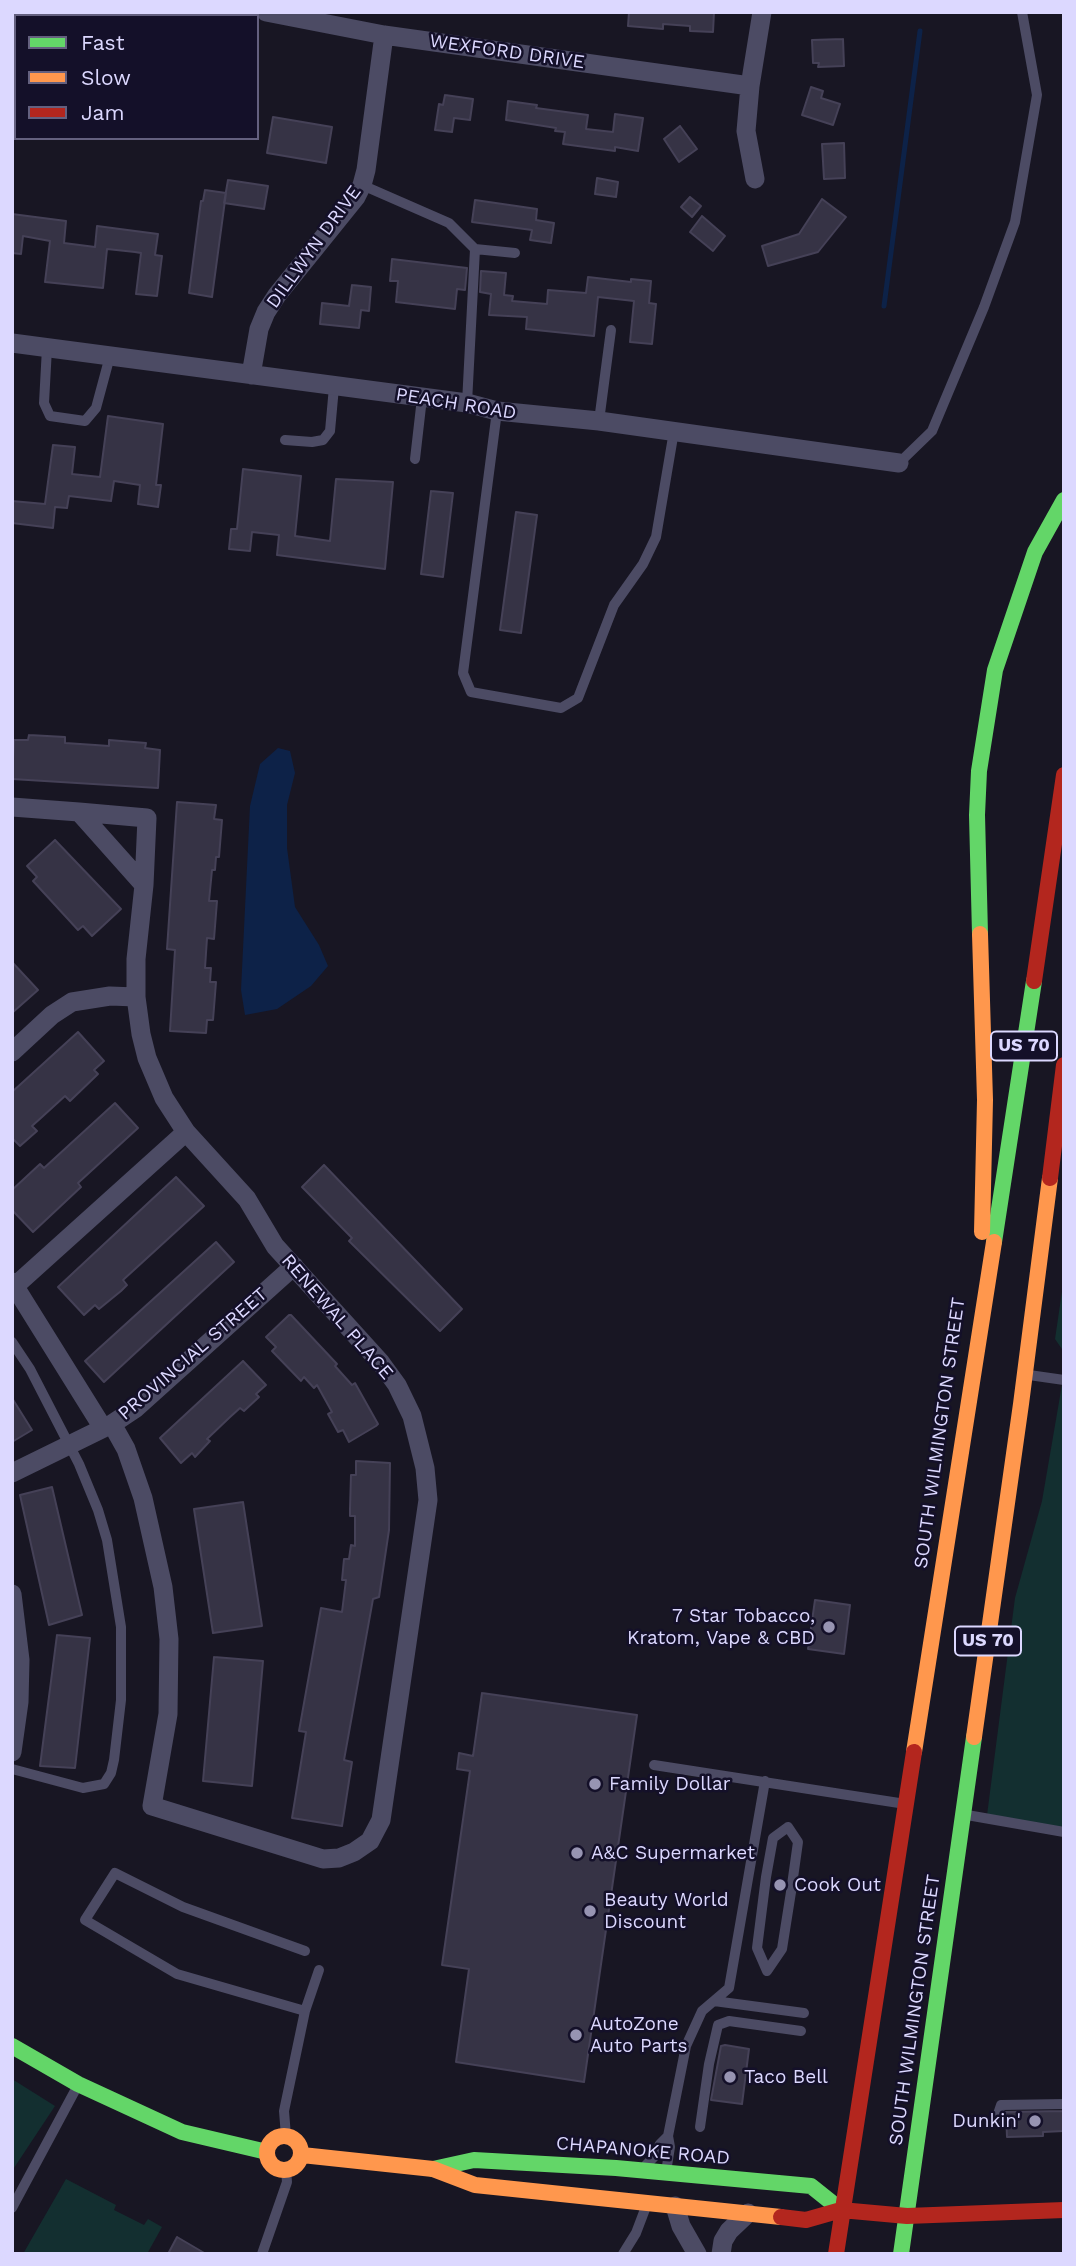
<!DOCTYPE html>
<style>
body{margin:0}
#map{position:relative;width:1076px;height:2266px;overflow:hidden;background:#181623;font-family:"Work Sans",sans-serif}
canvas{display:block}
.frame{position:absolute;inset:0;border:14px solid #dcd8ff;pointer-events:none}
.legend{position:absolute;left:14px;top:14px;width:245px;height:126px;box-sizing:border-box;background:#141029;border:2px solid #64607f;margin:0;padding:9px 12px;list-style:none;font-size:21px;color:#dcd8ff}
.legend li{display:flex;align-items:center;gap:14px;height:35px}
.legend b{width:35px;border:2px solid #64607f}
</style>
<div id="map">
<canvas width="1076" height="2266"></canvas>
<div class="frame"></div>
<ul class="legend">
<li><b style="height:9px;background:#63d668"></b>Fast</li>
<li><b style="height:9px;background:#ff974d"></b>Slow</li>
<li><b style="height:9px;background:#b3261e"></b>Jam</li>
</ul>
</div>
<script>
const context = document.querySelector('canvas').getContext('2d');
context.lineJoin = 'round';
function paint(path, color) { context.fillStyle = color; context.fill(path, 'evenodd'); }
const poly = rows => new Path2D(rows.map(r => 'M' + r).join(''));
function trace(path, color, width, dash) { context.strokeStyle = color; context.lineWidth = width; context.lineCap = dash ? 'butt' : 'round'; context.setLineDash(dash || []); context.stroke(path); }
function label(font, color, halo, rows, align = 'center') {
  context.font = font + ' "Work Sans",sans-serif'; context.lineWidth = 5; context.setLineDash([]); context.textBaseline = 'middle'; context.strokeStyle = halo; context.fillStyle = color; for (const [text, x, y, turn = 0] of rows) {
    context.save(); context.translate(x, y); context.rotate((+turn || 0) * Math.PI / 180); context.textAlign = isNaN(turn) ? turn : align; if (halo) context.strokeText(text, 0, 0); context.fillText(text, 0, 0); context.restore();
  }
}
paint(poly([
 [1064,1278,1064,1352,1055,1339],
 [1064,1373,1064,1832,986,1823,1015,1598,1042,1501],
 [12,2079,55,2106,12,2171],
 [66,2179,116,2205,114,2210,144,2225,148,2219,162,2227,147,2254,23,2254]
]), '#132f30');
paint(poly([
 [278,748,290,751,295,773,287,805,287,848,295,907,319,945,328,966,311,986,277,1009,245,1015,241,990,250,806,260,764]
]), '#0d2248');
trace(poly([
 [884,306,920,31]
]), '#0d2248', 5);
const building = poly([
 [629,12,714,12,713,32,690,31,690,26,663,24,663,29,628,26,629,12],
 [843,39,844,66,818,67,819,63,813,63,812,40,843,39],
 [811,87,823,91,821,98,840,104,833,125,802,115,811,87],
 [445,95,473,99,470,120,454,118,452,132,435,130,439,104,443,105,445,95],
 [508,101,537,105,536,108,588,115,586,129,613,132,615,114,643,118,638,151,615,147,615,151,563,144,565,132,555,131,556,128,506,120,508,101],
 [273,117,332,127,326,163,267,153,273,117],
 [680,126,697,149,679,162,664,139,680,126],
 [844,143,845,178,824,179,822,144,844,143],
 [597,178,618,182,616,197,595,194,597,178],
 [228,180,268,186,264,209,224,203,228,180],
 [205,190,226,193,212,297,189,293,201,201,203,201,205,190],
 [690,197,701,206,692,217,681,207,690,197],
 [822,199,846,217,818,252,768,266,762,246,799,234,822,199],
 [475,200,537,209,536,220,554,223,551,243,530,240,532,230,472,222,475,200],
 [12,214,66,221,64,243,95,247,97,226,158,234,155,255,162,256,157,296,136,294,141,253,135,252,107,249,103,288,45,282,50,241,23,236,21,254,12,253,12,214],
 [702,216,725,236,713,251,690,232,702,216],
 [392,259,467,268,465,290,457,289,455,309,396,302,398,281,390,281,392,259],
 [481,271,506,273,504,295,513,296,512,301,547,304,548,290,586,293,588,277,631,282,631,279,651,281,649,303,656,304,652,344,630,342,634,301,598,297,594,336,526,329,527,317,489,315,491,294,480,292,481,271],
 [352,285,371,287,369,311,361,310,359,328,320,324,322,303,349,306,352,285],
 [108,416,163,424,156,485,161,485,158,507,138,504,140,485,114,481,111,501,69,496,67,508,55,507,53,528,12,523,12,501,45,504,53,445,75,447,72,474,100,477,108,416],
 [243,469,301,476,295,536,330,541,336,479,393,482,385,569,277,555,279,535,252,532,250,551,229,549,231,529,237,529,243,469],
 [431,491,453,493,443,577,421,574,431,491],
 [516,512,537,515,521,633,500,630,516,512],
 [29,735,65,737,65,743,95,745,109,746,109,740,146,743,145,748,160,750,158,788,12,779,14,740,28,740,29,735],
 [177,802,216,805,214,819,222,820,219,857,216,857,215,870,212,870,209,901,217,901,214,939,207,938,205,968,211,968,210,982,216,982,213,1020,207,1020,206,1033,170,1031,175,950,167,949,177,802],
 [55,840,121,909,92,936,83,926,78,930,33,881,37,877,27,866,55,840],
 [12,962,38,990,12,1013,12,962],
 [78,1032,104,1061,94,1070,98,1074,70,1101,65,1096,42,1117,32,1126,37,1131,20,1146,12,1138,12,1092,78,1032],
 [115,1103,138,1128,78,1183,81,1187,33,1232,12,1210,12,1190,40,1164,44,1168,115,1103],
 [324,1165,462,1309,440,1331,349,1241,352,1238,302,1187,324,1165],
 [176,1177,204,1206,123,1280,127,1285,121,1291,99,1309,95,1305,84,1315,58,1287,176,1177],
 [216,1242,234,1262,104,1382,85,1361,216,1242],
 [289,1315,291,1315,337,1364,335,1366,352,1385,355,1383,378,1424,376,1426,349,1442,343,1430,338,1432,328,1414,332,1412,317,1385,314,1388,304,1377,301,1381,272,1351,276,1347,266,1337,289,1315],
 [243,1361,266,1385,256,1394,259,1397,244,1411,240,1408,229,1418,207,1439,210,1441,195,1457,192,1453,181,1463,160,1438,243,1361],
 [12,1398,32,1430,12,1442,12,1398],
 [356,1461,390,1463,389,1530,379,1597,373,1599,344,1760,352,1762,342,1826,292,1818,306,1732,299,1731,321,1608,342,1612,346,1580,342,1580,344,1559,349,1559,351,1545,355,1546,355,1516,350,1516,350,1509,351,1475,356,1475,356,1461],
 [52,1487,82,1615,49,1625,20,1495,52,1487],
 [243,1502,262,1626,213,1633,194,1509,243,1502],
 [815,1600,850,1605,844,1654,808,1649,815,1600],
 [57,1635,90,1638,75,1768,40,1766,57,1635],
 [214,1657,263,1661,252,1786,203,1781,214,1657],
 [482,1693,637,1715,584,2082,456,2062,469,1969,442,1965,470,1771,457,1769,459,1753,473,1756,482,1693],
 [725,2045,749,2049,742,2104,711,2100,721,2046,725,2045],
 [1063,2111,1064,2131,1043,2132,1043,2136,1007,2137,1006,2112,1063,2111],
 [177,2237,206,2254,168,2254,177,2237]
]);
paint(building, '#363345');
trace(building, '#454157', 2);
trace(poly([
 [362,185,449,223,475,249],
 [47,348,44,403,50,416,85,421,96,408,110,356],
 [467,403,475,249,515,253],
 [497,411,463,673,471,692,561,708,578,698,614,605,643,564,656,537,674,431],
 [599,421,611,330],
 [285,440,312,442,323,440,330,431,334,387],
 [415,459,422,398],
 [899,463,932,431,984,307,1015,222,1037,95,1022,12],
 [12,1342,30,1369,79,1464,98,1510,107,1540,121,1627,121,1700,114,1760,111,1773,104,1784,83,1788,12,1769],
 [1029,1375,1064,1380],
 [654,1765,899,1803],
 [967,1815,1064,1832],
 [788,1827,798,1842,791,1892,782,1949,767,1971,757,1948,766,1877,773,1838,788,1827],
 [714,2001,804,2013],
 [305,2011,319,1970],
 [996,2120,1001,2105,1064,2104],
 [700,2127,709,2064,718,2025,729,2021,801,2031],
 [286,2136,284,2111,305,2011,177,1974,85,1920,115,1873,183,1907,305,1951],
 [646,2165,655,2156,660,2144,668,2136],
 [666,2172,670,2147,668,2136,686,2046,702,2011,729,1988,765,1781],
 [12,2208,78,2085],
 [262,2254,287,2182,286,2170],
 [623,2254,636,2233,647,2204]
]), '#4c4b64', 10);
trace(poly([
 [266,12,384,35,750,86],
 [755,179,746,131,750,86,762,12],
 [12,343,467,403,497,411,599,421,899,463],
 [251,375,259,329,266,312,277,295,356,197,362,185,366,170,384,35],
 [12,807,79,812,144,885,136,959,136,997,141,1034,147,1058,164,1098,186,1132,247,1199,275,1246,381,1363,397,1385,412,1416,425,1468,428,1500,381,1820,370,1841,354,1852,339,1858,323,1859,152,1806,168,1714,169,1639,163,1587,143,1498,126,1449,112,1424],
 [79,812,147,818,144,885],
 [12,1052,52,1015,72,1002,110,996,136,997],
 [12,1282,103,1428],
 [15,1286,186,1132],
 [12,1473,112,1424,136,1408,294,1266],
 [12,1594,20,1660,19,1702,12,1752],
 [675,2206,681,2226,697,2254],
 [721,2254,723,2241,729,2231,748,2213]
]), '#4c4b64', 19);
trace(poly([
 [980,934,977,815,979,771,995,670,1035,552,1064,500],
 [994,1242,1034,981],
 [12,2046,78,2084,182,2132,267,2152],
 [433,2169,474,2160,616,2168,811,2186,841,2210],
 [901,2254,974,1737]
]), '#63d668', 16);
trace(poly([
 [980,934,985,1100,982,1232],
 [974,1737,1021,1404,1050,1178],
 [914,1752,994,1242],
 '267 2153a17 17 0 1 1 34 0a17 17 0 1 1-34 0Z',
 [302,2155,433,2169,475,2185,781,2217]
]), '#ff974d', 16);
trace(poly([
 [1034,981,1064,775],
 [1050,1178,1064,1065],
 [781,2217,806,2220,841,2210,907,2216,1064,2210],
 [836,2254,914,1752]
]), '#b3261e', 16);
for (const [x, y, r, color] of [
 [829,1627,7,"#9794b2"],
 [595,1784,7,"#9794b2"],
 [577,1853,7,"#9794b2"],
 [780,1885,7,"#9794b2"],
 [590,1911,7,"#9794b2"],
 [576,2035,7,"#9794b2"],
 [730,2077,7,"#9794b2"],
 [1035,2121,7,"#9794b2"]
]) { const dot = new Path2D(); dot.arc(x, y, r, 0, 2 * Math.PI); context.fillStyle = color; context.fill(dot); trace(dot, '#141029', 2.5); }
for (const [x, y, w] of [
 [1024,1046,66],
 [988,1641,66]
]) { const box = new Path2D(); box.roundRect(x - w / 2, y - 14.5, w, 29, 5); context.fillStyle = '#141029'; context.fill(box); trace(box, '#dcd8ff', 2); }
label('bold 18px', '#dcd8ff', null, [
 ["US 70",1024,1046],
 ["US 70",988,1641]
]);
label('19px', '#dcd8ff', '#141029', [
 ["WEXFORD DRIVE",507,52,8],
 ["DILLWYN DRIVE",314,247,-54],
 ["PEACH ROAD",456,404,9],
 ["RENEWAL PLACE",337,1317,49],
 ["PROVINCIAL STREET",193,1354,-41],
 ["SOUTH WILMINGTON STREET",940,1433,-82],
 ["SOUTH WILMINGTON STREET",915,2010,-82],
 ["CHAPANOKE ROAD",643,2151,5]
]);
label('19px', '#dcd8ff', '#141029', [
 ["7 Star Tobacco,",815,1616,"right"],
 ["Kratom, Vape & CBD",815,1638,"right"],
 ["Family Dollar",609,1784],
 ["A&C Supermarket",591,1853],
 ["Cook Out",794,1885],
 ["Beauty World",604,1900],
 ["Discount",604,1922],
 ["AutoZone",590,2024],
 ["Auto Parts",590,2046],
 ["Taco Bell",744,2077],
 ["Dunkin'",1021,2121,"right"]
], 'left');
</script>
